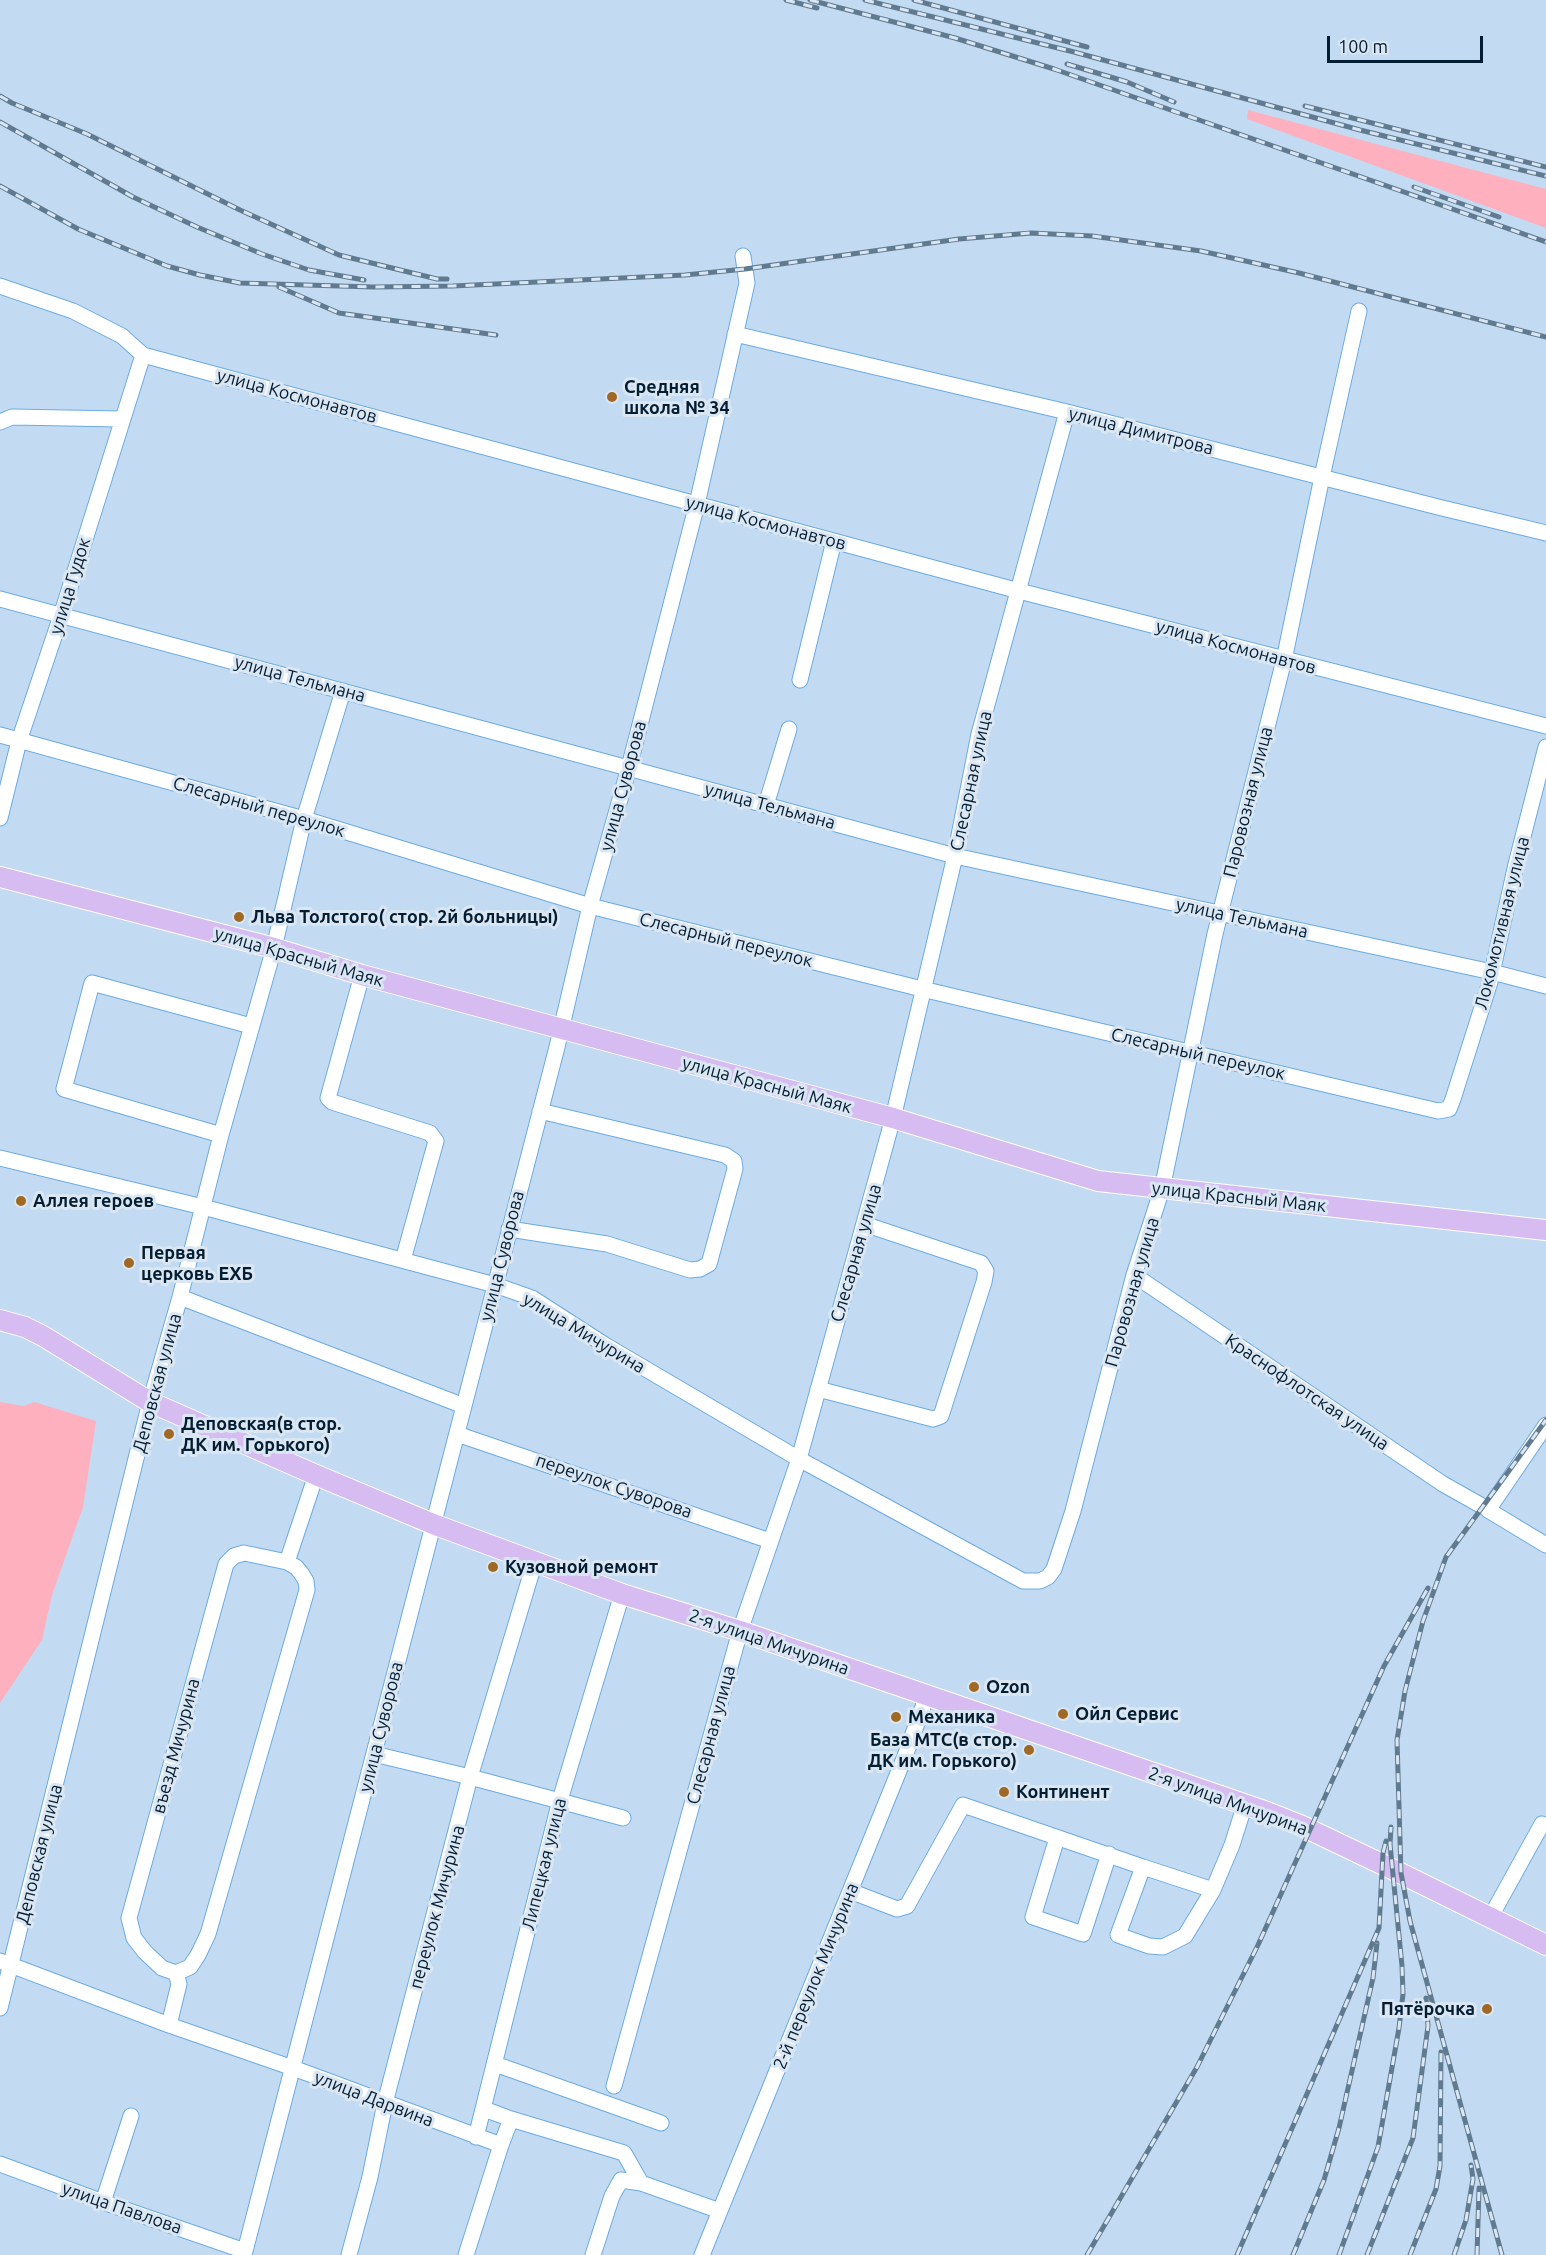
<!DOCTYPE html>
<meta charset="utf-8">
<style>
body{margin:0}
#map{position:relative;width:1546px;height:2255px;overflow:hidden;background:#c2dbf2;font-family:Ubuntu,sans-serif}
canvas{display:block}
.scale{position:absolute;left:1327px;top:36px;width:156px;height:27px;box-sizing:border-box;border:3px solid #031d32;border-top:0;padding-left:8px;font-size:18px;line-height:21px;white-space:nowrap;color:#031d32;-webkit-text-stroke:4px #dae6f2;paint-order:stroke}
</style>
<div id="map">
<canvas width="1546" height="2255"></canvas>
<div class="scale">100 m</div>
</div>
<script>
const context = document.querySelector('canvas').getContext('2d');
context.lineJoin = 'round';
function paint(path, color) { context.fillStyle = color; context.fill(path, 'evenodd'); }
const poly = rows => new Path2D(rows.map(r => 'M' + r).join(''));
function trace(path, color, width, dash) { context.strokeStyle = color; context.lineWidth = width; context.lineCap = dash ? 'butt' : 'round'; context.setLineDash(dash || []); context.stroke(path); }
function label(font, color, halo, rows, align = 'center') {
  context.font = font + ' Ubuntu,sans-serif'; context.lineWidth = 6; context.setLineDash([]); context.textBaseline = 'middle'; context.strokeStyle = halo; context.fillStyle = color; for (const [text, x, y, turn = 0] of rows) {
    context.save(); context.translate(x, y); context.rotate((+turn || 0) * Math.PI / 180); context.textAlign = isNaN(turn) ? turn : align; if (halo) context.strokeText(text, 0, 0); context.fillText(text, 0, 0); context.restore();
  }
}
paint(poly([
 [1248,110,1546,189,1546,228,1247,119],
 [0,1402,24,1406,34,1402,96,1421,83,1507,52,1595,42,1640,0,1703]
]), '#feb0bf');
const minor = poly([
 [0,286,73,311,122,336,143,355,1019,591,1546,726],
 [735,334,1067,412,1438,507,1546,533],
 [0,422,12,417,121,419],
 [0,599,955,856,1492,972,1546,986],
 [800,680,834,541],
 [0,735,304,819,590,906,922,989,1438,1111,1449,1109,1453,1099,1490,982,1516,864,1546,747],
 [766,805,789,729],
 [0,818,19,741,61,616,143,355],
 [362,975,328,1098,332,1102,430,1133,436,1141,403,1260],
 [221,1135,64,1089,92,983,251,1026],
 [0,1158,203,1207,495,1285,532,1298,605,1345,799,1459,1023,1581,1040,1581,1048,1577,1054,1569,1073,1511,1134,1275,1162,1189,1215,934,1284,660,1322,477,1359,311],
 [509,1229,607,1244,690,1270,700,1269,709,1264,735,1169,734,1161,725,1155,540,1111],
 [1134,1275,1443,1484,1482,1506],
 [180,1297,464,1406],
 [818,1389,933,1419,941,1416,984,1282,986,1271,981,1263,864,1224],
 [1546,1425,1488,1510,1546,1545],
 [457,1434,770,1541],
 [374,1754,470,1777,623,1818],
 [1057,1838,1033,1917,1083,1934,1109,1854],
 [1143,1867,1213,1890],
 [850,1891,897,1909,907,1906,963,1805,1143,1867,1118,1935,1149,1946,1163,1947,1185,1936,1213,1890,1232,1845,1245,1804],
 [1490,1918,1542,1824,1546,1825],
 [0,1961,169,2025,293,2068,501,2145,511,2119,624,2153,641,2183,720,2211],
 [176,1973,162,1968,145,1952,134,1938,129,1918,226,1564,234,1556,244,1553,287,1562],
 [0,2008,150,1402,180,1297,221,1135,274,948,304,819,343,691],
 [169,2025,179,1984,176,1973,190,1967,198,1955,208,1934,307,1590,306,1581,301,1573,296,1567,287,1562,316,1475],
 [495,2064,661,2123],
 [614,2086,740,1631,799,1459,893,1118,955,856,979,734,1067,412],
 [484,2109,511,2119],
 [476,2137,560,1800,622,1594],
 [0,2164,103,2202,245,2251],
 [103,2202,131,2116],
 [244,2255,557,1047,590,906,628,771,697,504,747,283,743,256],
 [349,2255,370,2177,385,2103,470,1777,535,1561],
 [466,2255,501,2145],
 [593,2255,612,2196,621,2180,641,2183],
 [702,2255,905,1756,927,1696]
]);
const major = poly([
 [0,877,274,948,362,975,893,1118,1098,1181,1546,1230],
 [0,1320,25,1327,43,1336,150,1402,316,1475,433,1524,622,1594,740,1631,1267,1812,1300,1825,1392,1869,1546,1945]
]);
trace(minor, '#6babe3', 17);
trace(major, '#fff', 22);
trace(minor, '#fff', 15);
trace(major, '#d7bcf2', 20);
const rail = poly([
 [786,0,817,8],
 [810,0,955,38,1054,69,1546,242],
 [865,0,1074,52,1360,130,1546,176],
 [914,0,1087,47],
 [1067,64,1127,82,1174,102],
 [0,96,12,103,87,134,240,210,339,255,437,279,447,279],
 [1305,106,1546,167],
 [0,122,133,197,197,227,262,254,309,270,364,280],
 [0,186,78,229,167,266,200,275,240,283,373,287,453,286,685,275,745,269,959,239,1031,233,1092,236,1201,251,1299,273,1546,337],
 [1414,187,1499,217],
 [279,287,339,313,496,335],
 [1087,2255,1197,2067,1258,1945,1384,1666,1428,1588],
 [1237,2255,1379,1928,1383,1853,1386,1841],
 [1293,2255,1324,2180,1339,2128,1373,1978,1377,1943],
 [1339,2255,1378,2147,1399,2028,1403,1994,1402,1966,1390,1844,1391,1827],
 [1367,2255,1413,2138,1428,2026,1426,1998],
 [1410,2255,1436,2189,1440,2166,1441,2052],
 [1454,2255,1466,2220,1473,2179,1471,2165],
 [1477,2255,1479,2188],
 [1502,2255,1410,1921,1401,1873,1397,1740,1405,1691,1423,1621,1446,1557,1546,1420]
]);
trace(rail, '#607a90', 5);
trace(rail, '#dae6f2', 3, [9]);
for (const [x, y, r, color] of [
 [612,397,6,"#a06825"],
 [239,917,6,"#a06825"],
 [21,1201,6,"#a06825"],
 [129,1263,6,"#a06825"],
 [169,1434,6,"#a06825"],
 [493,1567,6,"#a06825"],
 [974,1687,6,"#a06825"],
 [1063,1714,6,"#a06825"],
 [896,1717,6,"#a06825"],
 [1029,1750,6,"#a06825"],
 [1004,1792,6,"#a06825"],
 [1487,2009,6,"#a06825"]
]) { const dot = new Path2D(); dot.arc(x, y, r, 0, 2 * Math.PI); context.fillStyle = color; context.fill(dot); trace(dot, '#dae6f2', 2); }
label('bold 18px', '#031d32', '#dae6f2', [
 ["Средняя",624,387],
 ["школа № 34",624,408],
 ["Льва Толстого( стор. 2й больницы)",251,917],
 ["Аллея героев",33,1201],
 ["Первая",141,1253],
 ["церковь ЕХБ",141,1274],
 ["Деповская(в стор.",181,1424],
 ["ДК им. Горького)",181,1445],
 ["Кузовной ремонт",505,1567],
 ["Ozon",986,1687],
 ["Ойл Сервис",1075,1714],
 ["Механика",908,1717],
 ["База МТС(в стор.",1017,1740,"right"],
 ["ДК им. Горького)",1017,1761,"right"],
 ["Континент",1016,1792],
 ["Пятёрочка",1475,2009,"right"]
], 'left');
label('18px', '#031d32', '#dae6f2', [
 ["улица Космонавтов",297,396,15],
 ["улица Димитрова",1141,431,14],
 ["улица Космонавтов",766,523,15],
 ["улица Гудок",70,586,-73],
 ["улица Космонавтов",1236,647,15],
 ["улица Тельмана",300,679,15],
 ["Слесарная улица",971,781,-78],
 ["улица Суворова",623,786,-75],
 ["Паровозная улица",1248,802,-76],
 ["улица Тельмана",770,806,15],
 ["Слесарный переулок",259,807,16],
 ["улица Тельмана",1242,918,12],
 ["Локомотивная улица",1502,923,-76],
 ["Слесарный переулок",726,940,14],
 ["улица Красный Маяк",299,957,16],
 ["Слесарный переулок",1198,1054,13],
 ["улица Красный Маяк",767,1085,15],
 ["улица Красный Маяк",1239,1197,6],
 ["Слесарная улица",856,1253,-74],
 ["улица Суворова",502,1256,-76],
 ["Паровозная улица",1132,1292,-74],
 ["улица Мичурина",584,1333,31],
 ["Деповская улица",157,1383,-75],
 ["Краснофлотская улица",1307,1392,34],
 ["переулок Суворова",614,1486,19],
 ["2-я улица Мичурина",769,1642,19],
 ["улица Суворова",381,1727,-76],
 ["Слесарная улица",711,1735,-75],
 ["въезд Мичурина",176,1746,-75],
 ["2-я улица Мичурина",1228,1801,20],
 ["Деповская улица",39,1854,-76],
 ["Липецкая улица",544,1864,-76],
 ["переулок Мичурина",437,1907,-75],
 ["2-й переулок Мичурина",816,1976,-68],
 ["улица Дарвина",374,2099,21],
 ["улица Павлова",122,2208,19]
]);
</script>
